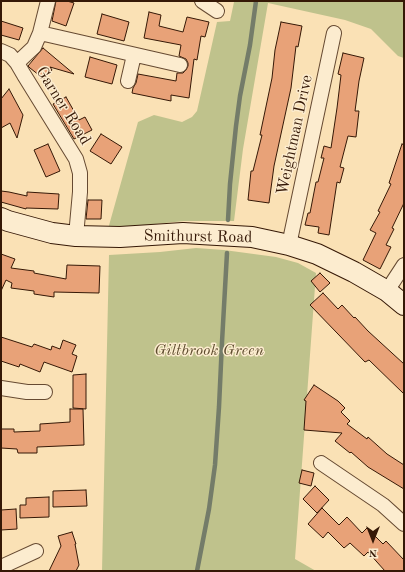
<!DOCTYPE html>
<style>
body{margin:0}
#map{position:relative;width:405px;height:572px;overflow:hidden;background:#fae1b5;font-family:"Old Standard TT",serif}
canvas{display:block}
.frame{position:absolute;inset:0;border:2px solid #351806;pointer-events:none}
.north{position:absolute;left:353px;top:520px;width:40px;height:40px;-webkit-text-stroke:3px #fceccf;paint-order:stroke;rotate:180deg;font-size:11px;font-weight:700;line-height:16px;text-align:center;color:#351806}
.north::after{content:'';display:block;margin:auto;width:14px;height:18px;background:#351806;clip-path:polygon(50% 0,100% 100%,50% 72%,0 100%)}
</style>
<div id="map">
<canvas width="405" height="572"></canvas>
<div class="frame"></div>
<div class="north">N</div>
</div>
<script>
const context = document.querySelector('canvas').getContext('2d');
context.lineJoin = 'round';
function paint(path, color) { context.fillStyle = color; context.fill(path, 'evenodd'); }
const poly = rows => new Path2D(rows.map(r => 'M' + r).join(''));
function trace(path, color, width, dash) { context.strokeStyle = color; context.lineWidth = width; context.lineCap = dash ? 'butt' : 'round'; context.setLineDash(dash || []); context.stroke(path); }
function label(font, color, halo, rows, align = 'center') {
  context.font = font + ' "Old Standard TT",serif'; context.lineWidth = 3; context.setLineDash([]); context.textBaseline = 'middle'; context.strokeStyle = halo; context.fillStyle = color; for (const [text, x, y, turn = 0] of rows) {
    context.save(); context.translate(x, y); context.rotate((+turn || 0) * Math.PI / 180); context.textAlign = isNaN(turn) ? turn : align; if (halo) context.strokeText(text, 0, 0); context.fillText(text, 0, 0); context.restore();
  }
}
paint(poly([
 [226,1,404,1,404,58,398,56,371,29,345,20,268,3,243,149,234,221,184,221,108,229,138,122,154,115,182,122,192,117,197,111,217,22,230,21,234,2],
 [196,248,224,250,276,257,298,263,316,273,295,559,316,571,102,571,109,255,160,252]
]), '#bfc28c');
trace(poly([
 [228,220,230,184,236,126,240,96,250,45,256,1],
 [197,571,209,509,215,465,219,407,222,342,227,253]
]), '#747c69', 4.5);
const building = poly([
 [56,1,67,1,74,3,66,26,52,21,56,1],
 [149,12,161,15,159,26,183,32,187,17,209,22,205,37,201,36,197,60,194,59,189,98,171,95,171,101,132,93,133,88,136,83,138,74,176,81,177,73,183,73,186,70,188,66,188,63,186,59,179,56,181,45,144,38,149,12],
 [102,14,129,22,124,41,97,34,102,14],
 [1,21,23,28,19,40,1,35,1,21],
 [281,22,302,26,298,47,296,46,291,88,274,166,269,203,248,200,251,171,253,171,262,135,260,135,272,78,275,50,281,22],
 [43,48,74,74,50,67,52,70,44,79,30,68,28,66,43,48],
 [343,53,364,58,359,81,355,111,359,111,356,137,348,136,340,167,344,168,340,183,337,182,329,235,318,233,319,227,305,225,308,213,310,213,316,182,318,182,324,158,321,158,324,146,331,148,337,108,341,75,338,74,343,53],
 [90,57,117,65,112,84,85,77,90,57],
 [9,89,23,115,17,138,10,123,1,128,1,99,9,89],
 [66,97,79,120,85,117,92,130,74,139,53,104,66,97],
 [101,134,122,147,111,164,90,151,101,134],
 [48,144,60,171,46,177,34,150,48,144],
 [402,144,404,145,404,203,392,228,394,229,386,245,391,247,380,269,363,260,376,233,370,230,380,212,378,211,391,184,389,183,402,144],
 [1,191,9,192,27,196,27,192,59,194,58,209,26,208,26,209,1,202,1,191],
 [88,200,102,200,101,219,86,219,88,200],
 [1,254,15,259,11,268,34,271,34,273,66,279,67,265,100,266,99,293,54,292,54,297,34,294,34,291,11,288,12,283,6,280,1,291,1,254],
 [320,273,330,283,320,292,311,281,320,273],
 [323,293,338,309,342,305,354,318,355,317,368,331,404,364,404,394,369,360,365,362,310,305,323,293],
 [1,337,32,347,34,344,51,350,52,346,60,349,63,340,76,345,72,354,77,356,72,372,44,362,40,372,20,364,19,367,1,361,1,337],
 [86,374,86,409,73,408,73,375,86,374],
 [314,385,338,401,345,408,341,412,350,421,347,424,367,439,368,437,387,454,404,465,404,489,368,467,351,452,350,453,335,441,342,433,304,430,306,401,304,400,314,385],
 [70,409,83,409,84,445,37,447,37,453,18,453,17,449,1,448,1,429,14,429,14,432,40,431,40,424,70,422,70,409],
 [302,470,314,473,311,486,299,483,302,470],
 [315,486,329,500,317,513,303,499,315,486],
 [86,490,87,506,53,507,53,491,86,490],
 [49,497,49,517,20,518,20,505,26,505,26,498,49,497],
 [322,508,339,525,347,517,362,533,367,528,383,544,386,541,404,560,404,571,385,571,368,552,364,556,350,543,344,548,328,532,323,538,308,524,322,508],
 [16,509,17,529,1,530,1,510,16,509],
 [72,532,76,544,75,544,79,565,76,571,49,571,61,546,58,536,72,532]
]);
paint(building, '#e8a278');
trace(building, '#351806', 1);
const street = poly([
 [202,1,217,11],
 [40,33,180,65],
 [1,51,10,55,17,63,24,75,76,159,80,173,80,192,76,236],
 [17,63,34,47,40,33,48,1],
 [128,81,134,55],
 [289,245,334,33],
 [387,291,404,265],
 [1,388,27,392,45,392],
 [321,463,383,505,404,524],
 [1,567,36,551]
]);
const secondary = poly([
 [1,218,8,221,52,233,76,236,120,237,183,233,252,237,289,245,317,254,354,272,387,291,404,305]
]);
trace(street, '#664a32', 16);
trace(secondary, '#351806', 22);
trace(street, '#fceccf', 14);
trace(secondary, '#fceccf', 20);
label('16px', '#351806', '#fceccf', [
 ["Garner Road",63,106,58],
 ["Weightman Drive",295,135,-78],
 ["Smithurst Road",198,237,1]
]);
label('italic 16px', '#5e4b2e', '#fceccf', [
 ["Giltbrook Green",209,351]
]);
</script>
